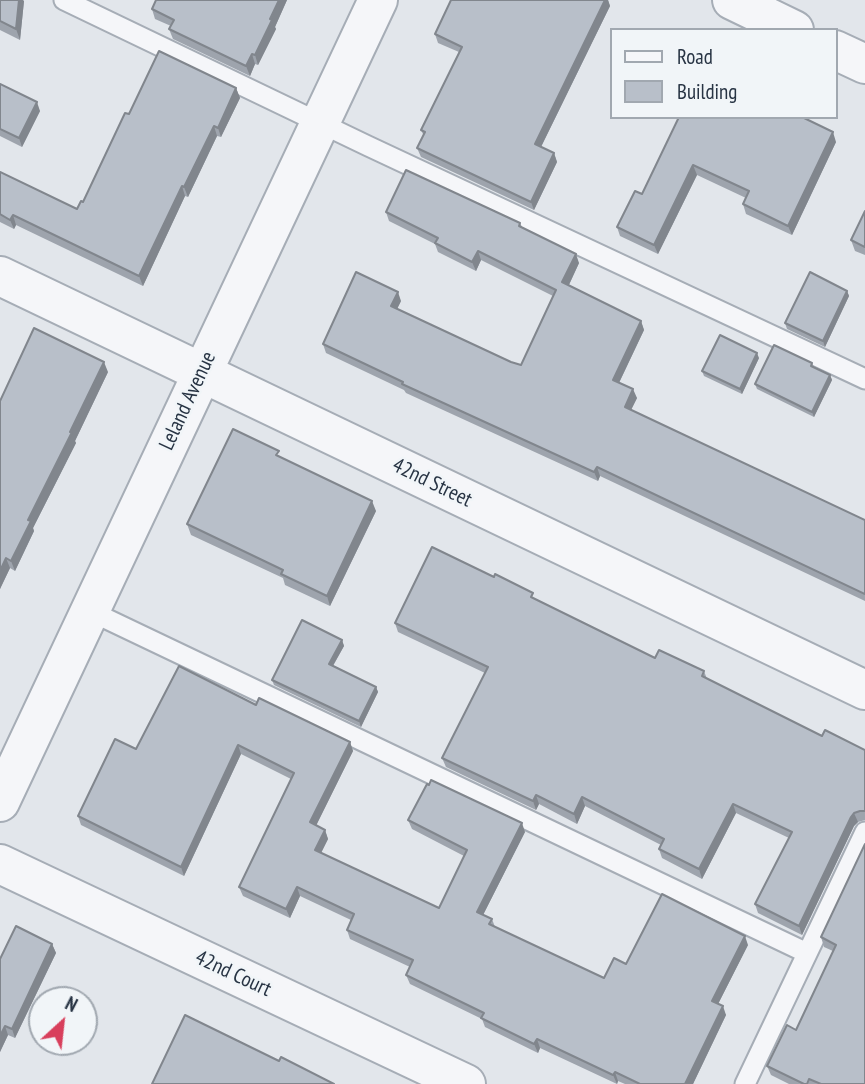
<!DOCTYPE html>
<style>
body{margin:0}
#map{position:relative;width:865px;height:1084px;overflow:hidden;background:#e2e6eb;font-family:"PT Sans Narrow",sans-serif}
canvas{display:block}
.legend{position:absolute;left:610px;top:28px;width:228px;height:91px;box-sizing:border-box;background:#f1f5f8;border:2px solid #a1a8b0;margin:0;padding:9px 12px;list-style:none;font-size:21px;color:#283444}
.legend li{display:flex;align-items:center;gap:14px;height:35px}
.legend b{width:35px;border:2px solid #a1a8b0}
.north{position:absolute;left:28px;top:986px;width:70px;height:70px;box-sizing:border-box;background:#f1f5f8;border:2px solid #a1a8b0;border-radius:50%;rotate:27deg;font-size:19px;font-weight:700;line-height:28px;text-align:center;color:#283444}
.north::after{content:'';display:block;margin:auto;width:24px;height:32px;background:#d83f5c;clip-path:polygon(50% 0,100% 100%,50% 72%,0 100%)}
</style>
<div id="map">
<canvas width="865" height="1084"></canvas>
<ul class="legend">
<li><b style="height:9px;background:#f5f6f9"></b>Road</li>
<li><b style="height:19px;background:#b8bfc9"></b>Building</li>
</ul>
<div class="north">N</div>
</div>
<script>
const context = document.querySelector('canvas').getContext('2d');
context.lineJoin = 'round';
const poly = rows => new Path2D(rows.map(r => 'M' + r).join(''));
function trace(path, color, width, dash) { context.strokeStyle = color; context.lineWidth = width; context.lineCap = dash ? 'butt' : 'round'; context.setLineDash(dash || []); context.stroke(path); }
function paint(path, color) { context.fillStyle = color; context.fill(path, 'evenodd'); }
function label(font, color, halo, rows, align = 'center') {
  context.font = font + ' "PT Sans Narrow",sans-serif'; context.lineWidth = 5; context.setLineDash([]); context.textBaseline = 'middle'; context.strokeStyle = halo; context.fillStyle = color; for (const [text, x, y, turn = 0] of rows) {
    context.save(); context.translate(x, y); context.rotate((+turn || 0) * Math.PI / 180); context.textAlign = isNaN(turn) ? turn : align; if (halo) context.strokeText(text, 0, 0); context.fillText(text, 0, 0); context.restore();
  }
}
const service = poly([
 [64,0,368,146,865,379],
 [90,611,807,953],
 [745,1084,865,832]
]);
const minor = poly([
 [732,0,794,30],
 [835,50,865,64],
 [0,276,865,690],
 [0,802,378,0],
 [0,864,466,1084]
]);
trace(service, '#a6adb6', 23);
trace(minor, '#a6adb6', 42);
trace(service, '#f5f6f9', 19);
trace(minor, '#f5f6f9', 38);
paint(poly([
 [0,0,24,1,20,40,0,30],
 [156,0,287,0,275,27,276,29,258,65,255,64,250,76,173,39,169,29,171,26,155,19,152,9],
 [451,0,608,0,610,6,541,147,554,153,557,162,534,210,421,157,417,148,424,136,421,130,459,52,438,43,435,34],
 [0,84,40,111,22,147,0,136],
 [236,88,240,98,221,137,217,136,188,197,185,196,143,286,16,225,14,229,0,222,0,172,77,209,83,202,129,114],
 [679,117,836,142,792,235,746,214,743,204,746,198,697,175,658,254,620,236,617,227,642,194],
 [865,211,865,255,855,251,851,240],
 [386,212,520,223,522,227,579,263,569,285,641,321,644,330,619,383,637,398,631,410,865,520,865,601,600,476,598,481,406,393,404,390,326,353,323,344,401,301,397,309,511,362,521,365,553,296,481,260,476,271,438,252,435,244,389,221],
 [847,291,849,296,825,347,787,329,785,323],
 [759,358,742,394,704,376,702,371],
 [812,363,814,367,830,375,832,380,814,417,757,389,755,384],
 [108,372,75,441,76,443,33,528,34,531,15,571,10,568,0,589,0,401],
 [281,457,376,511,330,606,285,585,283,578,191,535,187,524],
 [536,599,655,658,704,671,707,679,822,736,865,750,865,820,858,822,854,826,802,935,758,913,755,904,789,838,736,813,702,879,662,858,659,849,661,845,585,806,577,824,539,804,536,810,446,767,442,758,485,673,398,632,395,623],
 [342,640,344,646,333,666,376,687,378,692,361,727,274,685,272,680],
 [256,705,350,742,353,751,316,825,325,830,328,839,321,853,439,908,464,856,412,829,408,820,525,832,483,915,492,919,495,927,604,978,626,964,748,945,718,1004,726,1015,693,1084,625,1084,618,1081,617,1084,540,1048,538,1053,485,1027,482,1019,410,984,406,975,410,967,350,939,347,930,351,920,300,896,290,918,243,896,239,887,291,779,241,754,184,876,81,825,78,816,136,749],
 [865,844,865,1084,789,1084,771,1075,767,1066,796,1030,833,951,824,947,821,937],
 [52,944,56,953,15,1038,8,1035,0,1052,0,959]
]), '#9ea4ad');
paint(poly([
 [19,0,23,0,24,1,20,40,16,29],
 [279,0,287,0,275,27,276,29,258,65,255,55],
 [605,0,608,0,610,6,538,153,535,144],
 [252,54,255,64,250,76,246,66],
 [236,88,240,98,221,137,218,128],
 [37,102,40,111,22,147,19,138],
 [214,126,217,136,188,197,184,187],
 [833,132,836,142,792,235,788,226],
 [554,153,557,162,534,210,531,202],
 [693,165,697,175,658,254,654,245],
 [182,186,185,196,143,286,139,276],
 [13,215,16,225,14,229,10,220],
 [478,251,481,260,476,271,472,262],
 [576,254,579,263,566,291,562,282],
 [847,291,849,296,825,347,823,341],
 [398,292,401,301,394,315,391,306],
 [641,321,644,330,616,389,613,380],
 [757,353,759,358,742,394,740,389],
 [104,362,108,372,75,441,76,443,33,528,34,531,15,571,11,561,28,520],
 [830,375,832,380,814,417,812,412],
 [633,389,637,398,628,416,625,407],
 [597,467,600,476,598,481,594,472],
 [372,501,376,511,330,606,327,596],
 [6,558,10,568,0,589,0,571],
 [342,640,344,646,331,669,329,664],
 [376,687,378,692,361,727,359,721],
 [350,742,353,751,313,832,310,822],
 [238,745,241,754,184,876,181,867],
 [536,795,539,804,536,810,533,801],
 [582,797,585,806,577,824,574,814],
 [733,804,736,813,702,879,699,869],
 [854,813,858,822,854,826,802,935,799,926,851,817],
 [522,823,525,832,480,921,477,912],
 [325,830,328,839,318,859,315,850],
 [297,887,300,896,290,918,286,909],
 [745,936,748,945,715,1010,712,1001],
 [52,944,56,953,15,1038,12,1029],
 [723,1006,726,1015,693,1084,685,1084],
 [5,1026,8,1035,0,1052,0,1036],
 [537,1039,540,1048,538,1053,534,1044],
 [615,1072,618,1081,617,1084,613,1075]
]), '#81868d');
const building = poly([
 [0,0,19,0,16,29,0,21,0,0],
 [156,0,279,0,270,19,272,20,255,55,252,54,246,66,169,29,174,20,152,9,156,0],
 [451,0,605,0,535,144,554,153,531,202,417,148,425,132,421,130,462,47,435,34,451,0],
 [159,51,236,88,218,128,214,126,184,187,182,186,139,276,13,215,10,220,0,214,0,172,77,209,81,201,83,202,125,113,129,114,159,51],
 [0,84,37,102,19,138,0,129,0,84],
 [679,117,802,117,833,132,788,226,743,204,749,191,693,165,654,245,617,227,635,191,642,194,679,117],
 [406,170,520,223,519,226,576,254,562,282,641,321,613,380,633,389,625,407,865,520,865,594,597,467,594,472,402,384,403,382,323,344,356,272,398,292,391,306,511,362,521,365,556,290,478,251,472,262,435,243,438,238,386,212,406,170],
 [865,211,865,247,851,240,865,211],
 [810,272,847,291,823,341,785,323,810,272],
 [34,328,104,362,70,432,72,432,28,520,31,521,11,561,6,558,0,571,0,401,34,328],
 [720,335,757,353,740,389,702,371,720,335],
 [774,345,812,363,811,366,830,375,812,412,755,384,774,345],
 [233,429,279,451,276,455,372,501,327,596,281,574,283,570,187,524,233,429],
 [432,547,494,577,495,574,533,593,531,597,655,658,659,650,704,671,702,676,822,736,825,730,865,750,865,811,860,811,854,813,851,817,799,926,755,904,792,832,733,804,699,869,659,849,664,839,582,797,574,814,536,795,533,801,442,758,488,667,395,623,432,547],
 [302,620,342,640,329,664,376,687,359,721,272,680,302,620],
 [179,666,256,705,259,698,350,742,310,822,325,830,315,850,439,908,467,850,408,820,427,784,429,785,431,780,522,823,477,912,492,919,489,924,604,978,614,958,626,964,662,894,745,936,712,1001,723,1006,685,1084,640,1084,615,1072,613,1075,537,1039,534,1044,481,1018,484,1013,406,975,413,960,347,930,354,914,297,887,286,909,239,887,294,773,238,745,181,867,78,816,115,739,136,749,179,666],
 [865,844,865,1084,821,1084,809,1079,807,1084,804,1084,767,1066,787,1025,796,1030,836,945,821,937,865,844],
 [16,926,52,944,12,1029,5,1026,0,1036,0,959,16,926],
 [185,1015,279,1061,281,1057,334,1084,152,1084,185,1015]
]);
paint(building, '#b8bfc9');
trace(building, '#81868d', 2);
label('21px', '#283444', '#f1f5f8', [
 ["Leland Avenue",188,401,-65],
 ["42nd Street",432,483,26],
 ["42nd Court",233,974,25]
]);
</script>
